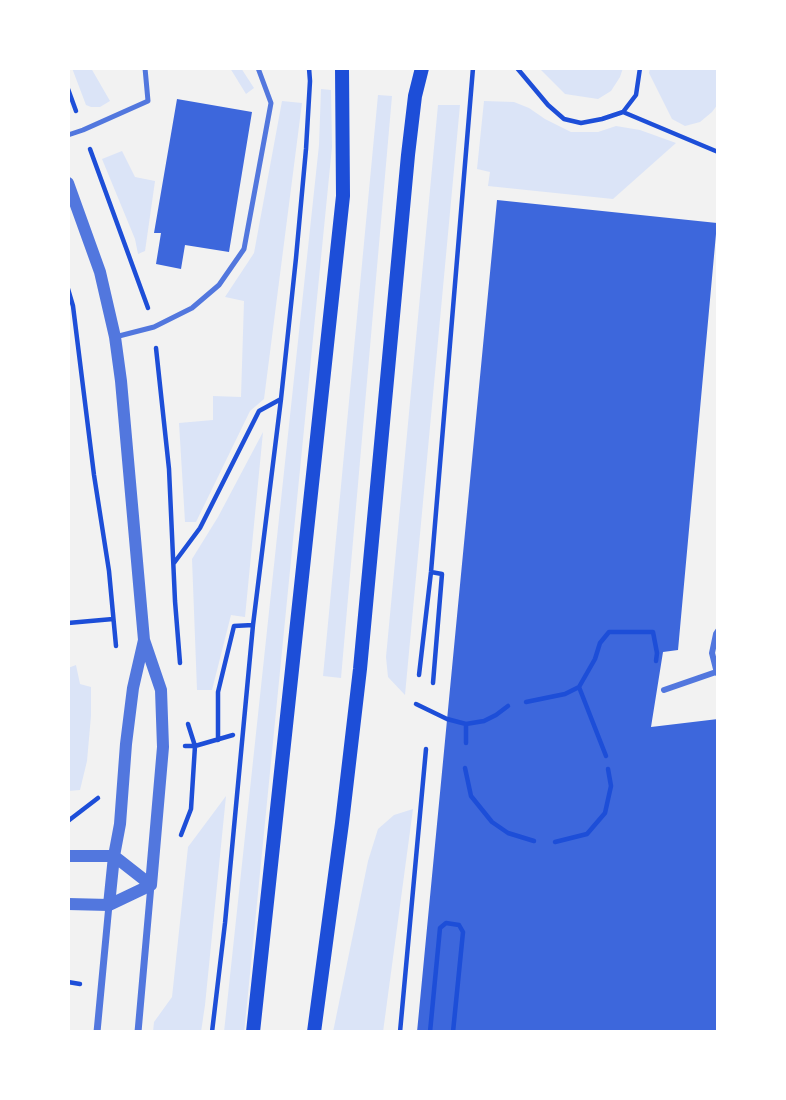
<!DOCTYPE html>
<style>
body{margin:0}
#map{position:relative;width:786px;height:1100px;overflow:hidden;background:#f2f2f2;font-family:Figtree,sans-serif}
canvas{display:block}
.frame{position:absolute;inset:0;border:70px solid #fff;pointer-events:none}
</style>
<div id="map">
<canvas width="786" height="1100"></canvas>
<div class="frame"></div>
</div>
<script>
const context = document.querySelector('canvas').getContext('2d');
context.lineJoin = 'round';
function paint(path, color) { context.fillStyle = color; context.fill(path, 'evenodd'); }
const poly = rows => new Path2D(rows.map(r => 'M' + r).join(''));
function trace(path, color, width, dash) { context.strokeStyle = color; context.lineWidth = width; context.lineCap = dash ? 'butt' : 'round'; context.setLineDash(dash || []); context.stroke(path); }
paint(poly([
 [72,68,91,68,110,101,100,107,91,107,86,105],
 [230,68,241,68,254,88,246,94],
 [539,68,623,68,620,77,611,91,598,99,565,94],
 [650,68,718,68,718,104,712,112,700,122,685,126,672,119,649,73],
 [321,89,331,90,332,147,245,1024,244,1032,224,1032,319,145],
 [378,95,392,96,341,678,323,676],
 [282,101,302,103,264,399,250,411,196,522,185,522,179,423,213,420,213,396,241,397,244,301,225,297,254,253],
 [484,101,514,102,529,108,545,119,571,132,598,132,616,126,640,130,676,143,613,199,488,186,490,172,477,169],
 [438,105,460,105,405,695,388,677,386,657],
 [122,151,135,177,155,181,145,251,138,254,135,239,102,159],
 [263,432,245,617,231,615,212,690,197,690,192,559,218,517],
 [76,665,80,684,91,687,91,716,87,761,80,790,68,791,68,668],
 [226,796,205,1005,201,1032,153,1032,154,1022,172,997,188,847],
 [413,809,383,1032,333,1032,368,861,378,829,394,815]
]), '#dbe4f7');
paint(poly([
 [177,99,252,112,229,252,185,245,181,269,156,264,161,233,154,233],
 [497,200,717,223,678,650,663,652,651,727,718,719,718,1032,417,1032]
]), '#3d67dc');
trace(poly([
 [517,68,548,105,564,119,581,123,602,119,623,112,636,95,640,68],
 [68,89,76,111],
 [623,112,718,152],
 [90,149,148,308],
 [68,289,73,306,94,475,109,571,116,646],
 [156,348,169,469,175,601,180,663],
 [174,563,200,528,259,411,281,399],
 [431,572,442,574,433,683],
 [68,623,113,619],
 [419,675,431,572,473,68],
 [579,687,606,756],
 [526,702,565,694,579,687,595,659,600,643,609,632,653,632,657,653,656,661],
 [416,704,447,719,466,724,466,743],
 [466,724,484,721,496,715,508,706],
 [218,740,218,692,234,626,253,625],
 [185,746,195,746,233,735],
 [465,768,471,796,492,822,508,833,534,841],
 [68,821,98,798],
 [181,835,191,809,195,746,188,724],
 [555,842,587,834,605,813,611,786,608,769],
 [68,982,80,984],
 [212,1032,225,923,253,625,281,399,296,258,306,149,310,81,309,68],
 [400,1032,426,749],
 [430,1032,440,928,446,923,459,925,463,932,453,1032]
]), '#1d4ed8', 4.5);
trace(poly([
 [68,135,83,130,148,101,145,68],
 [115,337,154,327,192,308,219,285,244,249,271,103,258,68]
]), '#5277de', 5);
trace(poly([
 [717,673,712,653,716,634,718,631],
 [664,690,716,672]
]), '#5277de', 6);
trace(poly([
 [97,1032,109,905],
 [138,1032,151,885]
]), '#5277de', 7);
trace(poly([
 [68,183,100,272,115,337,121,381,144,640,161,690,163,747,151,885],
 [68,856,114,856,151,885],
 [68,904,109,905,151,885],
 [109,905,114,856,120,824,126,744,133,688,144,640]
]), '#5277de', 12);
trace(poly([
 [253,1032,343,196,342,68],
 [314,1032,342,823,360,669,408,155,415,96,422,68]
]), '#1d4ed8', 14);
</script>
